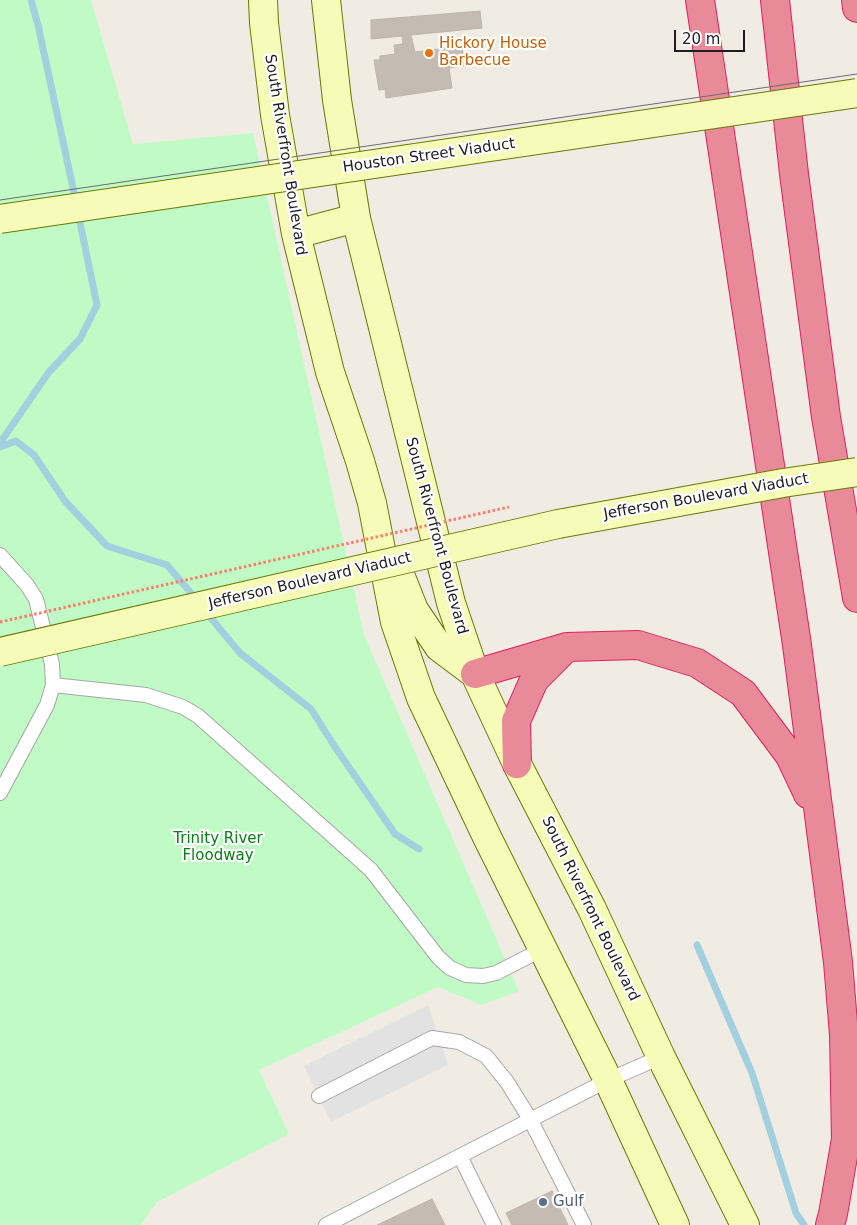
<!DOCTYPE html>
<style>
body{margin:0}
#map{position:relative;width:857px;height:1225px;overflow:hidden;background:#f0ece4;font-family:"DejaVu Sans",sans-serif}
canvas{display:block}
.scale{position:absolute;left:674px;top:30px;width:71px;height:22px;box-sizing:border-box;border:2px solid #1e1e1e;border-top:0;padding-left:6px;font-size:15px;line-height:18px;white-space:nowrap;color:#1e1e1e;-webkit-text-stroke:4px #fff;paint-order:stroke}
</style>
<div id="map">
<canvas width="857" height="1225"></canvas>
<div class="scale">20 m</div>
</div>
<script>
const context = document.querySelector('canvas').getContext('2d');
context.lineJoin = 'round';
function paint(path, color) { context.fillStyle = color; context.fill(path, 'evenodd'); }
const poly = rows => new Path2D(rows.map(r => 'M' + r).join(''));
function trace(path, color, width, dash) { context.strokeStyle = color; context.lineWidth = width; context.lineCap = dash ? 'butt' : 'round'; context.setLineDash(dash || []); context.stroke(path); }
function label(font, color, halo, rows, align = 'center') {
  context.font = font + ' "DejaVu Sans",sans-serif'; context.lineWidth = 4.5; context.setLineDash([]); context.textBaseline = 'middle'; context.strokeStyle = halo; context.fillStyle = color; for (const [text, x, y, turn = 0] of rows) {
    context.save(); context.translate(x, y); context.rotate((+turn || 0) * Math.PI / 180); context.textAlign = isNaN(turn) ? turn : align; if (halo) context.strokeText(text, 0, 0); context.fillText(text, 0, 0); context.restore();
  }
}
paint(poly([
 [0,0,91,0,133,144,253,133,364,635,519,991,481,1005,438,987,259,1070,289,1134,157,1202,141,1225,0,1225]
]), '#c0fbc6');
paint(poly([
 [428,1005,448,1065,331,1122,304,1066]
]), '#e2e2e2');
trace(poly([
 [31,0,38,25,76,202],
 [0,443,49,372,80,339,97,305,78,213],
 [0,447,16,441,34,455,65,501,107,546,167,565,197,600],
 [205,611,240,653,311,709,335,747,395,834,419,849],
 [697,945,752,1073,796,1213,804,1225]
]), '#a3d0de', 7);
const building = poly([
 [480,11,482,28,411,35,415,52,462,46,464,66,449,68,452,88,386,98,385,89,379,90,374,60,380,60,380,56,395,54,394,45,403,44,402,36,371,39,371,20,480,11],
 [552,1191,568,1225,512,1225,506,1213,552,1191],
 [432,1199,445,1225,377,1225,432,1199]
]);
paint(building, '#c4bcb3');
trace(building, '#c2b3a6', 1);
const service = poly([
 [0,555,27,585,36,599,52,664,53,685,47,705,0,793],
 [53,685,146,695,183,707,198,716,371,870,438,957,450,968,466,975,483,976,496,973,543,949],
 [319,1096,432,1038,459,1042,486,1056,507,1082,530,1119,584,1225],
 [326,1225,460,1156],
 [494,1225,460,1156,608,1080,661,1057]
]);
const secondary = poly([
 [263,0,264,23,275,115,296,234,330,372,360,461,372,503,395,622,421,698,487,837,608,1080,675,1225],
 [326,0,337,100,356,218,451,603,475,674,517,764,592,909,661,1057,745,1225],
 [296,234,356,218],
 [397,567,414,610,439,647,475,674]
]);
const motorway = poly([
 [700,0,797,645,838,962,844,1035,846,1139,833,1214,830,1225],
 [775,0,794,174,826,417,857,598],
 [856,0,857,8],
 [475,674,567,647,638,645,697,663,743,693,790,756,808,794],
 [517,764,516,721,534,680,565,649]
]);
trace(service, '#a5a5a5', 16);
trace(secondary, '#697902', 30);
trace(motorway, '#df205d', 30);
trace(service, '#fff', 14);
trace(secondary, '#f6fbb7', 28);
trace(motorway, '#e98a99', 28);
trace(poly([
 [0,200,857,74]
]), '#6c6c6c', 1);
const secondaryBridge = poly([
 [0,219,857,93],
 [0,652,558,524,783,483,857,472]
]);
trace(secondaryBridge, '#697902', 30, []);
trace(poly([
 [0,622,509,507]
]), '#fd7b68', 3, [2.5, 2.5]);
trace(secondaryBridge, '#f6fbb7', 28);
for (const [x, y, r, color] of [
 [429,53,5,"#e8710a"],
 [543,1202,5,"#5c6f8a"]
]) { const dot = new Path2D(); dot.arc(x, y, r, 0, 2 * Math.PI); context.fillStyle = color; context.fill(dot); trace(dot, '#fff', 2); }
label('15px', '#c56008', '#fff', [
 ["Hickory House",439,44],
 ["Barbecue",439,61]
], 'left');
label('15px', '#1e1e1e', '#fff', [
 ["South Riverfront Boulevard",285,155,81],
 ["Houston Street Viaduct",429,156,-8],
 ["Jefferson Boulevard Viaduct",706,497,-10],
 ["South Riverfront Boulevard",436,536,75],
 ["Jefferson Boulevard Viaduct",310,581,-13],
 ["South Riverfront Boulevard",590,909,64]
]);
label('15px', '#098016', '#fff', [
 ["Trinity River",218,839],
 ["Floodway",218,856]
]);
label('15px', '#4e5e75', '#fff', [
 ["Gulf",553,1202]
], 'left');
</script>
